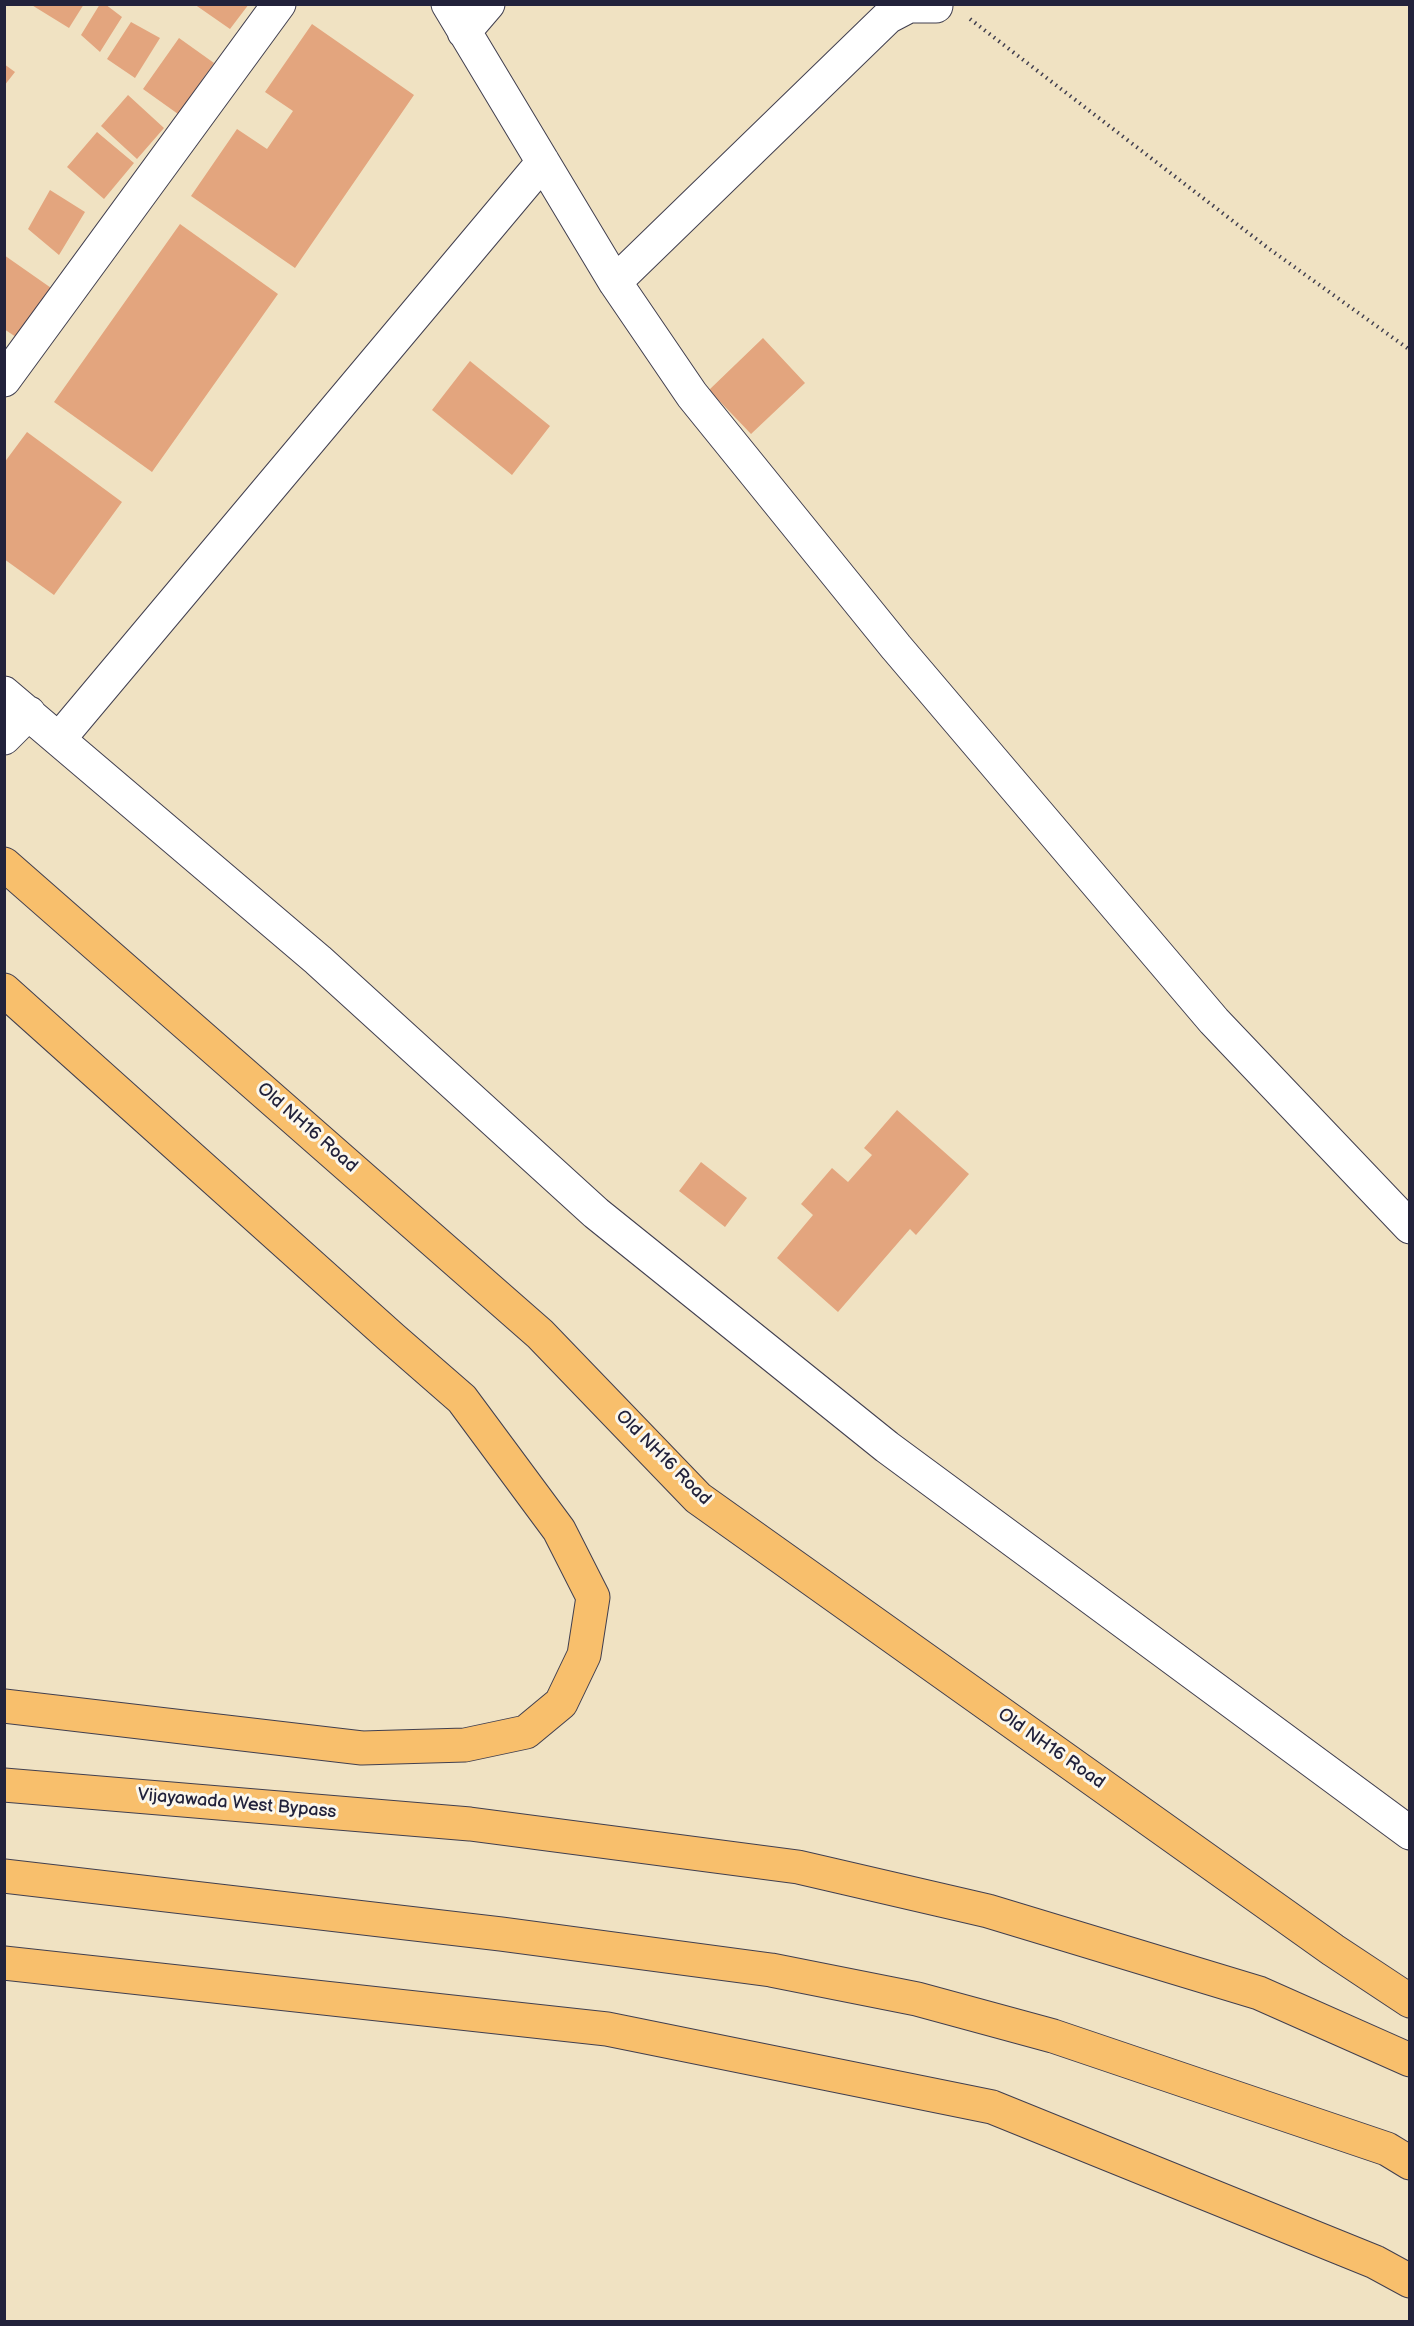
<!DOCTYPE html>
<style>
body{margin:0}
#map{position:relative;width:1414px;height:2326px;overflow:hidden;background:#f0e2c2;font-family:"Balsamiq Sans",sans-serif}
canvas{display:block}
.frame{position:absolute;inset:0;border:6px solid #22223b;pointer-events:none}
</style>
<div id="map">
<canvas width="1414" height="2326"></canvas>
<div class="frame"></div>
</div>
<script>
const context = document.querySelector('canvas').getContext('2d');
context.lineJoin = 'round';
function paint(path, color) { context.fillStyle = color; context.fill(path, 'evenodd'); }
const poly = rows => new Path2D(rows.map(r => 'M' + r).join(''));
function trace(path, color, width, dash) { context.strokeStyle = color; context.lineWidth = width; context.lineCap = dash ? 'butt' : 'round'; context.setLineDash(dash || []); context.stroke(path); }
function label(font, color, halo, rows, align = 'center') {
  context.font = font + ' "Balsamiq Sans",sans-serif'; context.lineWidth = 6; context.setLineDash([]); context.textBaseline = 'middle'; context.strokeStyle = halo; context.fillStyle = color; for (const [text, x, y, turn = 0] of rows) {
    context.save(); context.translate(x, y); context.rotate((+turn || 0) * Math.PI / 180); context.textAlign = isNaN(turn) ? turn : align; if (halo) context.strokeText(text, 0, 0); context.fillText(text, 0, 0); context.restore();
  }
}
paint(poly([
 [30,4,84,4,69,28],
 [100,4,105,4,122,17,100,52,81,35],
 [194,4,249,4,230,29],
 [131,22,160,38,135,78,107,59],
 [312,24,414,95,295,268,191,196,237,129,267,149,293,111,265,92],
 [179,38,214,63,178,114,143,89],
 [4,64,15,72,4,86],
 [128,95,164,128,137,159,101,126],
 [97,132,134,163,104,199,67,167],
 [50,190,85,212,59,255,28,229],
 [180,224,278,294,152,472,54,402],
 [4,255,54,290,19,339,4,329],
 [763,338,805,383,751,434,709,390],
 [470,361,550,426,512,475,432,410],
 [27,432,122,502,54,595,4,559,4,463],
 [897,1110,969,1174,916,1235,910,1229,838,1312,777,1258,813,1215,801,1204,832,1168,848,1182,872,1155,864,1148],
 [701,1162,747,1198,725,1227,679,1191]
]), '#e3a57e');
const minor = poly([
 [448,4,615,282,692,395,896,647,1214,1021,1410,1227],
 [464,32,488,4],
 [615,282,888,17,909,6,936,6],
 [4,380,279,4],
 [4,693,318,960,596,1213,887,1447,1410,1833],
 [4,738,29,713],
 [59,739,543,162]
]);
const major = poly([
 [4,864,540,1334,698,1498,1333,1950,1410,2001],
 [4,990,392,1338,462,1399,559,1530,593,1597,584,1655,561,1703,526,1732,465,1745,362,1748,4,1706],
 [4,1963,607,2029,992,2107,1375,2262,1410,2281]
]);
const highway = poly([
 [4,1785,470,1824,798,1867,988,1911,1259,1993,1410,2060],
 [4,1876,501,1934,771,1970,917,1999,1053,2036,1387,2149,1410,2163]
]);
trace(minor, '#413f4f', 35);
trace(major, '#413f4f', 35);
trace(highway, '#413f4f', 35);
trace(poly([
 [970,19,1268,248,1410,350]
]), '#413f4f', 4, [1.5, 4.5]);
trace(minor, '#fff', 33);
trace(major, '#f8bf6c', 33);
trace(highway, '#f8bf6c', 33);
label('18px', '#22223b', '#fbf7ec', [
 ["Old NH16 Road",307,1128,41],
 ["Old NH16 Road",663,1458,45],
 ["Old NH16 Road",1051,1749,35],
 ["Vijayawada West Bypass",237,1804,5]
]);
</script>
